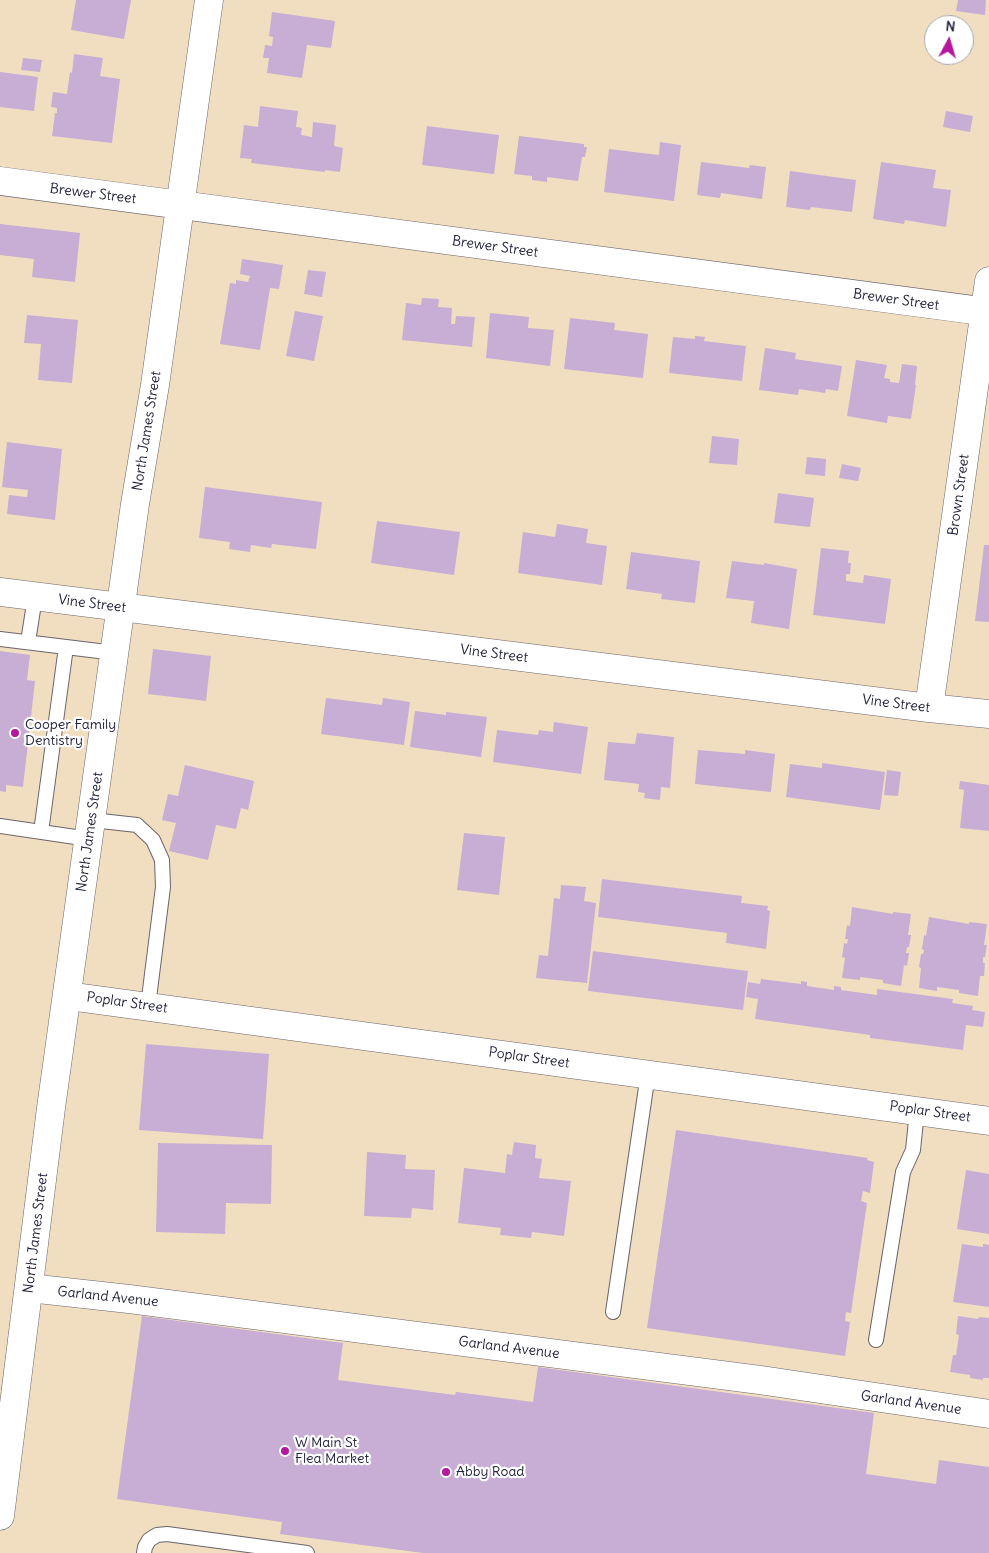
<!DOCTYPE html>
<style>
body{margin:0}
#map{position:relative;width:989px;height:1553px;overflow:hidden;background:#f1dec0;font-family:Delius,sans-serif}
canvas{display:block}
.north{position:absolute;left:924px;top:15px;width:50px;height:50px;box-sizing:border-box;background:#fff;border:1px solid #a7a7b1;border-radius:50%;rotate:6deg;font-size:14px;font-weight:700;line-height:20px;text-align:center;color:#22223b}
.north::after{content:'';display:block;margin:auto;width:18px;height:22px;background:#b5179e;clip-path:polygon(50% 0,100% 100%,50% 72%,0 100%)}
</style>
<div id="map">
<canvas width="989" height="1553"></canvas>
<div class="north">N</div>
</div>
<script>
const context = document.querySelector('canvas').getContext('2d');
context.lineJoin = 'round';
function paint(path, color) { context.fillStyle = color; context.fill(path, 'evenodd'); }
const poly = rows => new Path2D(rows.map(r => 'M' + r).join(''));
function trace(path, color, width, dash) { context.strokeStyle = color; context.lineWidth = width; context.lineCap = dash ? 'butt' : 'round'; context.setLineDash(dash || []); context.stroke(path); }
function label(font, color, halo, rows, align = 'center') {
  context.font = font + ' Delius,sans-serif'; context.lineWidth = 4.5; context.setLineDash([]); context.textBaseline = 'middle'; context.strokeStyle = halo; context.fillStyle = color; for (const [text, x, y, turn = 0] of rows) {
    context.save(); context.translate(x, y); context.rotate((+turn || 0) * Math.PI / 180); context.textAlign = isNaN(turn) ? turn : align; if (halo) context.strokeText(text, 0, 0); context.fillText(text, 0, 0); context.restore();
  }
}
paint(poly([
 [76,0,131,0,124,39,71,30],
 [958,0,986,0,985,15,956,11],
 [272,12,335,21,331,48,307,45,302,78,267,73,269,58,263,58,265,45,272,46,273,37,269,36],
 [74,54,103,58,100,76,120,79,112,143,52,136,55,113,57,113,57,108,51,107,53,92,67,94,70,72,72,73],
 [23,58,42,60,40,72,21,70],
 [0,72,38,77,34,111,0,107],
 [260,106,298,111,296,127,302,128,301,135,312,137,313,122,336,125,334,146,343,148,340,172,325,170,325,172,251,163,252,159,240,158,244,125,258,127],
 [946,111,973,116,970,132,943,127],
 [427,126,499,135,494,174,422,165],
 [519,136,584,144,584,147,587,147,585,157,582,157,578,181,547,177,547,182,532,180,532,176,514,174],
 [660,142,681,145,674,201,604,192,609,149,659,155],
 [701,162,749,168,750,165,766,167,762,199,721,193,720,198,697,195],
 [881,162,936,170,933,188,951,190,946,227,905,220,904,224,873,219],
 [790,171,856,180,852,212,811,207,810,210,786,207],
 [0,224,80,233,75,282,32,277,34,259,0,255],
 [242,259,283,265,279,289,270,288,260,350,220,344,230,283,236,284,236,280,248,282,250,276,240,274],
 [308,270,326,272,322,297,304,294],
 [422,298,439,299,438,307,452,308,451,324,455,324,456,316,475,317,472,347,402,340,406,303,421,305],
 [295,311,323,316,314,361,286,356],
 [490,313,529,317,528,328,554,330,550,366,486,358],
 [27,315,78,320,72,383,38,380,41,344,24,343],
 [570,318,615,323,614,330,648,334,643,378,564,369],
 [695,336,705,337,704,341,746,346,742,381,669,373,673,337,695,339],
 [765,348,796,353,795,359,842,366,838,391,826,389,825,393,799,389,798,395,759,390],
 [856,360,887,365,884,378,890,379,890,382,899,383,902,364,917,366,915,385,916,385,911,419,888,416,887,423,847,416],
 [712,436,739,439,737,465,709,463],
 [7,442,62,449,55,520,7,514,9,495,27,497,28,490,2,487],
 [807,457,826,459,825,476,805,474],
 [842,464,861,468,858,481,839,478],
 [205,487,322,502,316,549,272,544,271,548,251,545,250,552,229,549,230,542,199,538],
 [778,493,814,498,810,527,774,523],
 [377,521,460,532,454,575,371,563],
 [557,524,588,529,586,543,607,546,602,585,518,573,523,532,555,537],
 [984,545,989,545,989,622,975,621],
 [821,548,849,551,848,563,851,563,850,574,846,574,846,581,863,583,864,575,891,579,885,624,813,615],
 [631,552,700,561,695,603,661,599,662,594,626,589],
 [732,561,764,565,764,563,797,569,789,629,751,623,754,601,726,598],
 [153,649,211,656,206,701,148,694],
 [0,651,30,655,27,680,35,681,23,787,6,785,6,792,0,791],
 [326,698,382,705,383,698,410,702,404,745,321,734],
 [415,711,446,715,446,712,487,717,481,757,410,747],
 [554,722,588,727,581,774,493,762,497,730,538,735,539,730,553,732],
 [637,733,674,737,670,788,661,787,660,800,644,798,645,793,638,792,639,784,604,780,608,742,635,744],
 [698,750,745,754,745,750,775,754,771,792,695,784],
 [822,763,885,772,880,810,786,797,790,764,822,768],
 [185,765,254,781,248,810,241,808,236,829,216,825,208,860,169,851,176,823,162,820,168,794,178,796],
 [887,770,901,772,898,796,884,795],
 [960,781,989,785,989,831,960,828,964,790,959,789],
 [464,833,505,837,499,895,457,890],
 [602,879,742,896,741,903,768,906,767,910,770,911,766,949,726,943,727,933,598,917],
 [561,885,586,887,584,901,596,903,587,983,536,978,539,955,548,956,554,898,560,899],
 [852,907,893,914,893,912,911,914,908,935,911,935,909,947,907,947,906,953,909,953,907,966,904,965,901,986,883,983,883,980,860,977,860,980,842,978,845,958,842,957,844,943,847,944,848,939,845,939,847,925,850,926],
 [929,917,969,924,969,922,987,924,984,945,987,945,985,957,983,957,983,963,985,963,984,976,980,976,978,996,959,993,959,990,937,987,937,991,919,988,921,968,919,967,921,954,923,954,924,950,922,949,924,935,926,936],
 [593,951,748,971,743,1010,588,991],
 [761,979,801,984,801,981,807,982,807,986,834,990,834,986,841,987,841,990,877,995,877,989,953,999,952,1003,973,1006,972,1010,985,1012,983,1027,966,1025,963,1050,870,1038,870,1035,755,1019,758,999,746,997,748,982,760,984],
 [146,1044,269,1054,263,1139,139,1130],
 [676,1130,868,1158,867,1160,874,1162,870,1193,863,1191,861,1201,867,1203,851,1313,846,1312,845,1321,850,1322,845,1356,647,1328],
 [514,1142,536,1145,535,1158,542,1159,539,1178,571,1181,564,1236,532,1232,531,1238,500,1235,501,1228,458,1223,464,1168,505,1173,507,1154,512,1155],
 [158,1143,272,1145,271,1204,226,1203,225,1234,156,1232],
 [367,1152,406,1155,405,1169,435,1170,433,1210,412,1208,411,1218,364,1216],
 [966,1170,989,1174,989,1234,957,1229],
 [962,1244,983,1247,983,1244,989,1245,989,1307,953,1302],
 [142,1316,343,1343,338,1380,455,1395,456,1392,533,1402,538,1367,874,1413,866,1474,936,1484,939,1460,989,1467,989,1553,423,1553,280,1534,282,1522,117,1499],
 [958,1316,978,1319,979,1317,989,1318,989,1378,983,1378,983,1380,970,1378,970,1375,950,1372,953,1355,956,1355,959,1335,956,1334]
]), '#c8aed4');
const lane = poly([
 [0,639,66,647,41,832],
 [28,642,35,597],
 [66,647,115,653],
 [92,820,137,825,153,840,162,860,163,887,148,1006],
 [0,826,89,839],
 [613,1312,648,1074],
 [876,1340,903,1172,913,1150,917,1111],
 [144,1553,145,1547,149,1540,157,1535,167,1534,307,1553]
]);
const street = poly([
 [0,181,989,312],
 [0,592,929,708,989,714],
 [929,708,989,281],
 [68,996,989,1121],
 [29,1288,129,1299,760,1380,989,1414]
]);
const secondary = poly([
 [0,1516,51,1108,135,504,155,385,209,0]
]);
trace(lane, '#6a646a', 16);
trace(street, '#6a646a', 29);
trace(secondary, '#6a646a', 29);
trace(lane, '#fff', 14);
trace(street, '#fff', 28);
trace(secondary, '#fff', 28);
for (const [x, y, r, color] of [
 [15,733,5,"#b5179e"],
 [285,1451,5,"#b5179e"],
 [446,1472,5,"#b5179e"]
]) { const dot = new Path2D(); dot.arc(x, y, r, 0, 2 * Math.PI); context.fillStyle = color; context.fill(dot); trace(dot, '#fff', 2); }
label('14px', '#22223b', '#fff', [
 ["Brewer Street",93,194,7],
 ["Brewer Street",495,247,8],
 ["Brewer Street",896,300,8],
 ["North James Street",147,431,-81],
 ["Brown Street",959,495,-82],
 ["Vine Street",92,604,7],
 ["Vine Street",494,654,7],
 ["Vine Street",896,704,7],
 ["North James Street",90,832,-82],
 ["Poplar Street",127,1003,8],
 ["Poplar Street",529,1058,8],
 ["Poplar Street",930,1112,8],
 ["North James Street",36,1233,-83],
 ["Garland Avenue",108,1297,6],
 ["Garland Avenue",509,1348,7],
 ["Garland Avenue",911,1403,8]
]);
label('14px', '#22223b', '#fff', [
 ["Cooper Family",25,725],
 ["Dentistry",25,741],
 ["W Main St",295,1443],
 ["Flea Market",295,1459],
 ["Abby Road",456,1472]
], 'left');
</script>
